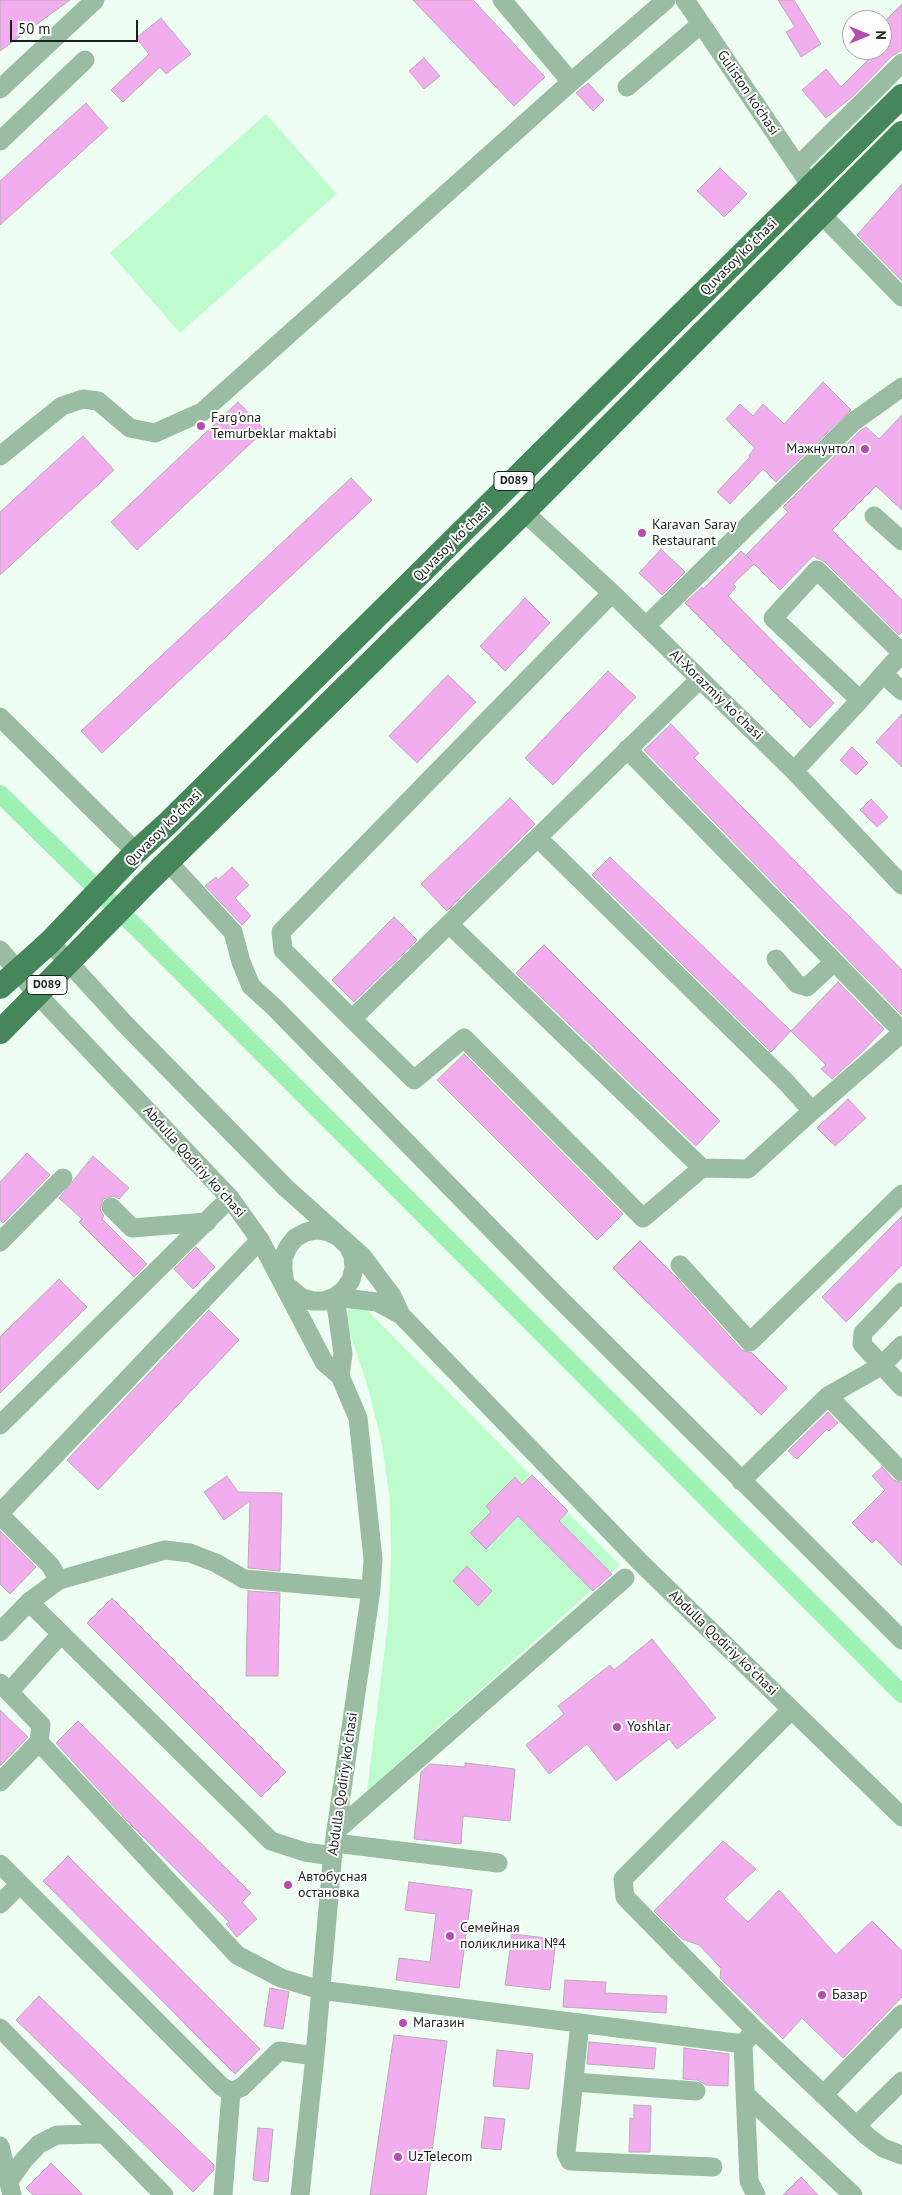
<!DOCTYPE html>
<meta charset="utf-8">
<style>
body{margin:0}
#map{position:relative;width:902px;height:2195px;overflow:hidden;background:#effef3;font-family:"PT Sans",sans-serif}
canvas{display:block}
.north{position:absolute;left:842px;top:10px;width:50px;height:50px;box-sizing:border-box;background:#fff;border:1px solid #a3a6a4;border-radius:50%;rotate:90deg;font-size:14px;font-weight:700;line-height:20px;text-align:center;color:#1a211c}
.north::after{content:'';display:block;margin:auto;width:18px;height:22px;background:#b44db1;clip-path:polygon(50% 0,100% 100%,50% 72%,0 100%)}
.scale{position:absolute;left:10px;top:20px;width:128px;height:22px;box-sizing:border-box;border:2px solid #1a211c;border-top:0;padding-left:6px;font-size:15px;line-height:18px;white-space:nowrap;color:#1a211c;-webkit-text-stroke:4px #fff;paint-order:stroke}
</style>
<div id="map">
<canvas width="902" height="2195"></canvas>
<div class="north">N</div>
<div class="scale">50 m</div>
</div>
<script>
const context = document.querySelector('canvas').getContext('2d');
context.lineJoin = 'round';
function paint(path, color) { context.fillStyle = color; context.fill(path, 'evenodd'); }
const poly = rows => new Path2D(rows.map(r => 'M' + r).join(''));
function trace(path, color, width, dash) { context.strokeStyle = color; context.lineWidth = width; context.lineCap = dash ? 'butt' : 'round'; context.setLineDash(dash || []); context.stroke(path); }
function label(font, color, halo, rows, align = 'center') {
  context.font = font + ' "PT Sans",sans-serif'; context.lineWidth = 4; context.setLineDash([]); context.textBaseline = 'middle'; context.strokeStyle = halo; context.fillStyle = color; for (const [text, x, y, turn = 0] of rows) {
    context.save(); context.translate(x, y); context.rotate((+turn || 0) * Math.PI / 180); context.textAlign = isNaN(turn) ? turn : align; if (halo) context.strokeText(text, 0, 0); context.fillText(text, 0, 0); context.restore();
  }
}
paint(poly([
 [266,114,337,194,180,333,110,253],
 [359,1307,367,1310,620,1565,367,1791,388,1623,391,1558,390,1500,381,1439,366,1381,347,1325,347,1313,351,1308]
]), '#befcce');
trace(poly([
 [0,794,138,929,902,1694]
]), '#9ff0b5', 18);
const building = poly([
 [0,0,70,0,0,51,0,0],
 [413,0,473,0,545,77,514,106,413,0],
 [778,0,794,0,821,44,801,57,786,32,795,27,778,0],
 [902,4,902,50,892,56,853,96,826,118,802,90,826,69,841,87,878,50,882,50,882,24,902,4],
 [161,18,191,54,166,74,160,67,123,102,111,90,149,54,136,38,161,18],
 [424,58,440,76,424,89,409,71,424,58],
 [588,83,604,100,593,111,576,93,588,83],
 [86,103,108,128,0,225,0,181,86,103],
 [720,168,747,194,724,217,697,191,720,168],
 [902,184,902,281,857,235,902,184],
 [823,382,851,410,776,482,763,469,730,504,717,492,750,457,749,455,755,448,726,419,740,404,753,416,763,404,784,424,823,382],
 [238,402,265,430,137,550,111,522,238,402],
 [902,415,902,510,876,486,832,530,902,600,902,632,899,635,825,562,813,556,780,590,754,564,733,584,736,587,728,596,834,703,810,728,685,603,702,587,703,589,741,551,752,561,746,555,788,512,783,507,860,431,866,427,879,439,902,415],
 [83,436,114,470,0,575,0,512,83,436],
 [351,478,372,500,102,753,81,731,351,478],
 [661,549,685,572,662,595,639,573,661,549],
 [525,598,550,623,505,671,480,646,525,598],
 [608,671,636,697,553,785,525,758,608,671],
 [448,675,476,702,417,763,389,736,448,675],
 [902,714,902,767,876,742,902,714],
 [671,724,699,753,694,758,902,970,902,1015,644,750,671,724],
 [852,747,868,763,856,775,840,760,852,747],
 [510,798,535,824,447,911,421,884,510,798],
 [871,799,888,817,877,827,860,810,871,799],
 [610,857,791,1031,771,1052,592,875,610,857],
 [232,867,249,885,235,898,251,916,242,925,205,886,216,877,218,880,232,867],
 [394,917,417,940,354,1002,332,980,394,917],
 [544,945,720,1121,696,1146,516,973,544,945],
 [838,982,884,1029,861,1053,832,1079,821,1069,826,1065,791,1031,838,982],
 [464,1054,623,1214,597,1240,437,1080,464,1054],
 [848,1099,866,1118,835,1146,817,1128,848,1099],
 [27,1153,50,1175,3,1223,0,1220,0,1182,27,1153],
 [93,1156,129,1188,119,1199,113,1196,103,1199,100,1209,104,1216,102,1219,147,1264,134,1277,79,1222,82,1219,59,1198,93,1156],
 [902,1216,902,1265,846,1322,822,1297,902,1216],
 [640,1241,677,1278,742,1350,752,1353,787,1388,761,1415,613,1268,640,1241],
 [196,1247,215,1267,193,1289,174,1269,196,1247],
 [59,1279,87,1307,0,1393,0,1337,59,1279],
 [209,1310,239,1340,98,1490,67,1460,209,1310],
 [828,1412,838,1423,829,1431,827,1429,797,1459,788,1451,828,1412],
 [882,1467,894,1480,902,1483,902,1566,876,1539,872,1543,852,1523,885,1490,872,1476,882,1467],
 [532,1475,568,1511,559,1521,612,1574,593,1591,518,1516,486,1549,470,1533,491,1512,486,1506,515,1477,522,1485,532,1475],
 [227,1476,238,1492,282,1493,280,1571,248,1568,250,1501,224,1520,204,1492,227,1476],
 [0,1531,36,1567,10,1594,0,1584,0,1531],
 [467,1566,492,1591,478,1606,453,1581,467,1566],
 [248,1591,280,1593,278,1676,246,1676,248,1591],
 [112,1598,286,1772,261,1797,87,1623,112,1598],
 [652,1639,716,1718,677,1749,669,1739,616,1781,587,1744,549,1774,526,1745,564,1714,558,1706,610,1665,614,1670,652,1639],
 [0,1710,28,1737,0,1766,0,1710],
 [78,1721,251,1893,242,1902,257,1919,237,1937,226,1924,229,1922,127,1821,56,1743,78,1721],
 [465,1763,515,1769,510,1821,463,1816,461,1844,414,1839,421,1772,430,1764,465,1767,465,1763],
 [723,1841,756,1869,724,1899,748,1922,779,1890,836,1955,872,1921,902,1951,902,1997,843,2058,802,2018,783,2039,720,1978,721,1968,699,1945,682,1939,654,1911,723,1841],
 [68,1856,260,2049,235,2074,43,1881,68,1856],
 [409,1882,472,1890,459,1988,396,1980,399,1958,430,1962,436,1914,405,1910,409,1882],
 [512,1934,556,1939,550,1990,505,1985,512,1934],
 [565,1980,606,1982,605,1993,667,1996,666,2013,563,2007,565,1980],
 [270,1988,289,1992,283,2029,264,2026,270,1988],
 [39,1996,214,2165,214,2170,193,2192,16,2020,39,1996],
 [394,2035,447,2041,426,2195,370,2195,394,2035],
 [589,2042,656,2048,654,2069,587,2064,589,2042],
 [684,2048,729,2054,728,2086,706,2085,697,2080,683,2079,684,2048],
 [497,2050,533,2054,529,2089,493,2086,497,2050],
 [634,2105,651,2106,650,2152,629,2152,630,2118,634,2119,634,2105],
 [485,2117,505,2119,501,2150,481,2148,485,2117],
 [258,2128,273,2129,268,2182,253,2180,258,2128],
 [51,2163,83,2195,33,2195,26,2188,51,2163],
 [801,2177,818,2195,783,2195,801,2177]
]);
paint(building, '#f1aded');
trace(building, '#bbabb9', 1);
trace(poly([
 [502,0,571,82],
 [685,0,811,186],
 [627,87,701,24],
 [0,89,95,0],
 [0,141,85,60],
 [798,166,902,63],
 [821,214,902,297],
 [0,456,62,406,83,399,98,401,130,428,155,433,202,412,571,82,666,0],
 [524,512,612,593,794,771,902,885],
 [874,516,902,541],
 [646,626,853,422,902,387],
 [883,674,902,691],
 [860,700,902,653],
 [0,717,136,852],
 [627,749,902,1031],
 [794,771,860,700,773,618,817,570,902,653],
 [538,838,786,1082,812,1111,748,1169,702,1168],
 [169,863,233,932,241,962,251,986,274,1007,556,1295,902,1640],
 [449,924,700,679],
 [50,942,124,1023,286,1188,362,1256,392,1296,401,1315],
 [0,950,38,995,230,1198,260,1240,324,1362,340,1376,358,1418,373,1559,371,1590,333,1851,315,2056,300,2195],
 [776,959,797,984,807,987,834,962],
 [352,1019,449,924,702,1168,643,1218,464,1038,414,1080,352,1019,283,950,281,932,612,593],
 [812,1111,902,1033],
 [111,1207,132,1228,207,1222],
 [317,1230,329,1232,339,1237,348,1246,353,1256,354,1268,351,1280,344,1290,335,1297,324,1301,313,1301,302,1298,285,1284,283,1270,283,1258,288,1247,295,1238,306,1232,317,1230],
 [0,1242,63,1178],
 [680,1265,750,1342,902,1194],
 [902,1292,863,1333,862,1344,902,1387],
 [340,1376,343,1354,335,1297,377,1302,401,1315,641,1563,902,1817],
 [828,1396,902,1472],
 [0,1425,230,1198],
 [741,1481,828,1396,881,1366,902,1345],
 [0,1513,260,1240],
 [0,1515,50,1565,59,1580],
 [29,1602,271,1841,305,1852,333,1856],
 [0,1632,29,1602,59,1580,165,1550,190,1553,216,1563,244,1579,371,1590],
 [0,1683,41,1725,39,1742,237,1955,281,1978,320,1990,743,2044,755,2030,867,2136,883,2148,902,2155],
 [9,1692,61,1634],
 [0,1782,39,1742],
 [337,1830,625,1578],
 [335,1843,498,1863],
 [0,1864,221,2086,231,2092,242,2087,279,2051,315,2056],
 [0,1904,20,1884],
 [580,2023,566,2153,570,2161,713,2167],
 [0,2028,164,2195],
 [755,2030,625,1897,623,1879,791,1710],
 [743,2044,749,2181,756,2195],
 [574,2082,696,2091],
 [746,2095,853,2195],
 [823,2095,902,2014],
 [856,2126,902,2081],
 [0,2146,12,2195],
 [9,2181,23,2161,39,2144,57,2135,103,2134],
 [223,2195,231,2092]
]), '#9abca2', 19);
trace(poly([
 [0,987,50,942,136,852,168,823,902,96],
 [0,1032,145,884,524,512,902,133]
]), '#45865a', 24);
for (const [x, y, r, color] of [
 [201,426,5,"#b44db1"],
 [865,449,5,"#b44db1"],
 [642,533,5,"#b44db1"],
 [617,1727,5,"#b44db1"],
 [288,1885,5,"#b44db1"],
 [450,1936,5,"#b44db1"],
 [822,1995,5,"#b44db1"],
 [403,2023,5,"#b44db1"],
 [398,2157,5,"#b44db1"]
]) { const dot = new Path2D(); dot.arc(x, y, r, 0, 2 * Math.PI); context.fillStyle = color; context.fill(dot); trace(dot, '#fff', 2); }
for (const [x, y, w] of [
 [514,481,40],
 [47,985,40]
]) { const box = new Path2D(); box.roundRect(x - w / 2, y - 9.5, w, 19, 4); context.fillStyle = '#fff'; context.fill(box); trace(box, '#1a211c', 1); }
label('bold 12px', '#1a211c', null, [
 ["D089",514,481],
 ["D089",47,985]
]);
label('14px', '#1a211c', '#fff', [
 ["Guliston ko'chasi",748,93,56],
 ["Quvasoy koʻchasi",739,257,-45],
 ["Quvasoy koʻchasi",452,543,-45],
 ["Al-Xorazmiy koʻchasi",716,695,44],
 ["Quvasoy koʻchasi",164,828,-45],
 ["Abdulla Qodiriy koʻchasi",194,1162,48],
 ["Abdulla Qodiriy koʻchasi",723,1643,44],
 ["Abdulla Qodiriy koʻchasi",343,1784,-82]
]);
label('14px', '#1a211c', '#fff', [
 ["Farg'ona",211,418],
 ["Temurbeklar maktabi",211,434],
 ["Мажнунтол",855,449,"right"],
 ["Karavan Saray",652,525],
 ["Restaurant",652,541],
 ["Yoshlar",627,1727],
 ["Автобусная",298,1877],
 ["остановка",298,1893],
 ["Семейная",460,1928],
 ["поликлиника №4",460,1944],
 ["Базар",832,1995],
 ["Магазин",413,2023],
 ["UzTelecom",408,2157]
], 'left');
</script>
